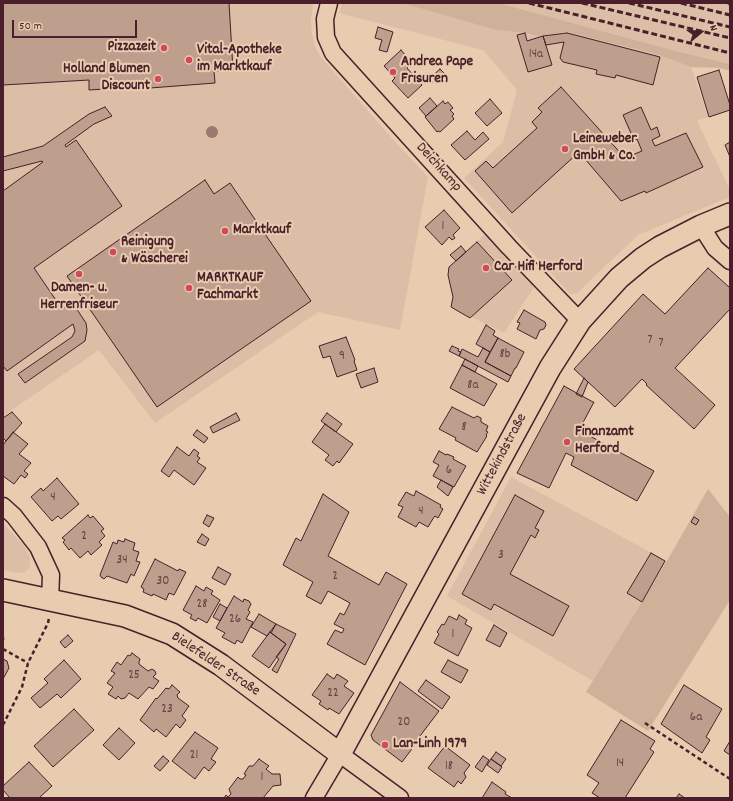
<!DOCTYPE html>
<meta charset="utf-8">
<style>
body{margin:0}
#map{position:relative;width:733px;height:801px;overflow:hidden;background:#e8ccaf;font-family:Dekko,sans-serif}
canvas{display:block}
.frame{position:absolute;inset:0;border:4px solid #4a1f2b;pointer-events:none}
.north{position:absolute;left:681px;top:12px;width:40px;height:40px;-webkit-text-stroke:3px #e8ccaf;paint-order:stroke;rotate:72deg;font-size:11px;font-weight:700;line-height:16px;text-align:center;color:#4a1f2b}
.north::after{content:'';display:block;margin:auto;width:14px;height:18px;background:#4a1f2b;clip-path:polygon(50% 0,100% 100%,50% 72%,0 100%)}
.scale{position:absolute;left:12px;top:20px;width:125px;height:18px;box-sizing:border-box;border:2px solid #4a1f2b;border-top:0;padding-left:5px;font-size:12px;line-height:14px;white-space:nowrap;color:#4a1f2b;-webkit-text-stroke:3px #e8ccaf;paint-order:stroke}
</style>
<div id="map">
<canvas width="733" height="801"></canvas>
<div class="frame"></div>
<div class="north">N</div>
<div class="scale">50 m</div>
</div>
<script>
const context = document.querySelector('canvas').getContext('2d');
context.lineJoin = 'round';
function paint(path, color) { context.fillStyle = color; context.fill(path, 'evenodd'); }
const poly = rows => new Path2D(rows.map(r => 'M' + r).join(''));
function trace(path, color, width, dash) { context.strokeStyle = color; context.lineWidth = width; context.lineCap = dash ? 'butt' : 'round'; context.setLineDash(dash || []); context.stroke(path); }
function label(font, color, halo, rows, align = 'center') {
  context.font = font + ' Dekko,sans-serif'; context.lineWidth = 4; context.setLineDash([]); context.textBaseline = 'middle'; context.strokeStyle = halo; context.fillStyle = color; for (const [text, x, y, turn = 0] of rows) {
    context.save(); context.translate(x, y); context.rotate((+turn || 0) * Math.PI / 180); context.textAlign = isNaN(turn) ? turn : align; if (halo) context.strokeText(text, 0, 0); context.fillText(text, 0, 0); context.restore();
  }
}
paint(poly([
 [3,3,313,3,311,23,312,34,315,46,320,56,390,136,428,177,400,330,318,312,155,423,99,350,3,416,3,377,4,373,3,371],
 [342,3,402,3,496,30,527,33,538,36,567,32,659,55,691,67,708,117,697,121,730,190,730,197,638,235,577,293,570,294,464,178,503,142,517,90,483,50,339,13],
 [498,3,730,3,730,64,676,51],
 [484,235,534,287,504,333,451,307,453,297,448,275,449,267],
 [511,477,667,561,593,681,447,596],
 [3,523,25,547,30,558,30,567,25,572,19,573,3,570]
]), '#dbbea5');
paint(poly([
 [402,3,498,3,676,51,730,64,730,71,720,68,691,67,659,55,567,32,538,36,527,33,496,30],
 [708,489,730,517,730,600,648,731,586,692,667,561]
]), '#cfb099');
const building = poly([
 [3,3,229,3,233,70,214,71,215,83,137,89,137,87,89,90,89,80,3,85,3,3],
 [378,27,393,32,387,52,379,50,382,40,375,38,378,27],
 [525,33,527,41,543,36,552,65,528,72,517,35,525,33],
 [567,33,660,57,653,85,616,75,615,78,596,74,597,70,563,62,560,58,564,42,546,45,543,36,567,33],
 [401,50,412,63,407,68,422,85,408,98,392,81,395,78,384,66,401,50],
 [440,69,445,74,436,82,435,80,432,83,429,79,440,69],
 [719,70,730,105,730,110,709,117,697,77,719,70],
 [561,87,625,158,642,151,637,139,634,140,623,115,641,107,651,130,657,127,660,136,652,140,655,146,686,133,703,167,646,193,645,191,621,201,579,152,512,213,475,171,486,161,493,168,537,128,532,122,542,112,538,108,561,87],
 [430,98,437,106,426,116,419,108,430,98],
 [490,99,502,113,487,126,475,113,490,99],
 [443,101,445,104,448,102,453,108,450,110,454,114,452,116,454,119,440,132,438,131,437,132,425,117,443,101],
 [105,107,112,116,94,124,65,145,66,147,76,140,122,206,34,268,62,309,72,302,86,323,87,330,85,341,25,383,18,374,72,337,75,331,73,324,7,371,3,366,3,191,43,162,42,161,3,171,3,157,43,146,89,114,105,107],
 [467,131,475,140,483,132,489,139,465,160,451,145,467,131],
 [730,142,730,157,725,145,730,142],
 [205,180,214,194,230,183,311,301,157,407,67,276,205,180],
 [444,210,460,228,453,235,455,238,452,240,449,237,442,245,425,227,444,210],
 [477,242,512,280,470,318,451,307,453,297,448,275,449,267,477,242],
 [461,246,466,252,456,261,450,255,461,246],
 [708,268,730,288,730,309,675,368,715,405,694,429,646,385,647,384,642,379,615,407,574,369,643,294,665,314,708,268],
 [524,310,545,322,546,325,544,329,540,330,536,339,517,329,520,323,517,322,524,310],
 [486,325,495,331,493,335,498,338,490,352,476,344,486,325],
 [346,337,355,360,354,361,357,370,337,377,330,356,323,358,319,346,346,337],
 [498,338,524,352,516,368,515,368,511,376,485,362,498,338],
 [452,346,459,349,458,351,461,352,459,356,449,351,452,346],
 [483,348,490,352,485,362,511,376,508,382,459,356,462,349,478,357,483,348],
 [465,359,478,366,475,372,462,365,465,359],
 [462,365,497,384,484,406,450,388,462,365],
 [374,368,378,382,361,388,356,374,374,368],
 [584,378,588,382,582,397,576,394,584,378],
 [564,386,593,402,594,402,579,430,654,471,637,501,571,465,574,457,566,453,549,488,517,473,564,386],
 [452,407,474,418,477,416,481,418,481,422,488,426,486,431,488,432,486,435,487,436,477,452,455,440,456,438,439,429,452,407],
 [12,412,22,423,6,441,3,438,3,418,12,412],
 [236,413,240,420,213,433,210,427,236,413],
 [327,413,342,424,336,432,321,421,327,413],
 [325,424,353,444,339,463,337,461,333,466,325,460,329,455,312,442,325,424],
 [197,430,208,438,204,443,193,435,197,430],
 [13,432,28,444,19,454,31,463,24,471,28,474,25,478,21,475,14,484,3,476,3,445,13,432],
 [177,447,189,456,194,449,199,453,197,456,200,458,197,462,206,468,194,485,174,470,169,477,161,471,177,447],
 [439,451,446,455,447,454,454,457,453,459,466,466,454,487,433,476,439,465,433,462,439,451],
 [57,478,79,504,61,519,58,516,52,521,31,497,41,488,43,491,57,478],
 [441,480,453,487,448,496,437,487,441,480],
 [416,491,441,505,440,507,443,509,438,518,435,516,434,517,428,527,419,522,416,527,398,517,403,507,398,505,406,492,414,496,416,491],
 [323,494,349,512,328,556,379,585,386,572,407,584,365,665,327,644,335,630,342,633,344,629,334,624,340,613,344,615,350,603,328,591,321,604,306,596,313,582,283,565,296,538,301,541,323,494],
 [515,495,544,511,535,528,539,530,535,538,531,535,510,574,569,606,553,636,494,604,491,610,462,594,515,495],
 [88,515,90,518,93,516,104,529,101,531,105,536,99,542,102,545,91,555,88,551,80,558,71,548,69,550,63,542,65,540,62,538,88,515],
 [207,515,214,518,209,527,203,523,207,515],
 [694,517,699,520,696,525,691,522,694,517],
 [202,534,209,539,205,546,197,542,202,534],
 [125,539,135,543,133,550,139,552,136,561,140,562,134,576,131,574,127,583,107,576,104,579,101,577,100,575,113,542,117,544,118,540,124,542,125,539],
 [651,553,665,561,642,602,627,593,651,553],
 [155,559,178,571,179,569,186,572,174,595,169,593,166,600,153,594,152,596,143,592,144,589,141,587,155,559],
 [218,567,231,574,225,585,212,578,218,567],
 [196,586,204,591,206,587,213,591,211,594,220,600,207,623,198,618,196,621,190,618,192,615,183,610,196,586],
 [234,596,243,602,244,599,249,601,251,604,248,610,250,612,246,619,253,622,242,643,237,640,235,644,222,637,225,633,216,628,234,596],
 [220,604,227,608,220,621,213,617,220,604],
 [259,614,276,624,267,636,251,627,259,614],
 [459,615,467,620,465,624,472,628,458,656,434,643,439,634,437,632,442,624,444,625,449,616,457,620,459,615],
 [276,624,296,634,277,673,272,670,279,659,276,657,286,644,271,633,276,624],
 [494,625,507,633,500,647,486,640,494,625],
 [270,632,286,644,269,668,252,656,270,632],
 [68,635,73,641,65,648,60,642,68,635],
 [132,653,140,659,139,662,139,664,148,671,152,669,155,671,156,674,153,677,159,681,153,689,149,687,138,699,129,693,125,698,121,699,118,696,116,699,108,694,113,687,107,683,115,673,111,671,117,662,121,665,128,655,130,656,132,653],
 [3,659,7,661,9,668,3,679,3,659],
 [64,660,81,679,61,698,57,694,40,708,31,698,48,683,44,679,64,660],
 [448,660,468,670,461,683,441,672,448,660],
 [327,674,334,679,337,674,348,681,344,686,354,693,339,714,329,708,328,710,319,704,321,701,312,695,327,674],
 [426,680,450,697,442,709,418,691,426,680],
 [400,682,439,711,420,736,421,737,402,762,373,740,371,735,400,682],
 [172,685,180,692,177,695,178,698,189,706,182,716,186,720,180,728,176,724,166,737,156,729,154,732,140,720,156,698,157,699,166,688,169,689,172,685],
 [684,685,722,709,706,737,710,740,702,753,661,724,684,685],
 [74,709,94,730,53,767,34,746,74,709],
 [621,720,655,741,650,749,654,752,625,798,600,798,592,793,599,783,587,775,621,720],
 [119,728,135,743,119,760,103,745,119,728],
 [195,732,218,748,211,759,216,762,209,771,204,767,195,779,172,761,195,732],
 [730,741,730,755,724,751,730,741],
 [445,746,470,765,464,773,466,777,461,784,458,781,454,787,428,768,445,746],
 [496,752,506,759,501,766,491,759,496,752],
 [163,756,169,761,160,771,154,766,163,756],
 [483,756,489,760,482,772,475,767,483,756],
 [259,759,269,766,266,769,272,774,280,774,281,785,273,786,263,798,224,798,226,795,228,797,231,794,229,789,238,777,240,779,243,779,246,775,244,774,249,766,253,766,259,759],
 [491,759,502,767,498,773,487,765,491,759],
 [29,762,52,786,39,798,10,798,3,790,3,786,29,762],
 [492,782,506,792,505,794,512,798,482,798,492,782],
 [679,794,685,798,676,798,679,794]
]);
paint(building, '#be9e8d');
trace(building, '#4a1f2b', 1);
const minor = poly([
 [329,3,325,19,326,37,333,53,509,247,580,321],
 [701,226,715,248,730,261],
 [3,506,14,516,38,547,51,575,50,601],
 [314,798,340,754,400,798]
]);
const tertiary = poly([
 [3,590,125,616,172,634,221,665,340,754,550,368,580,321,619,278,643,258,660,247,701,226,730,214]
]);
trace(minor, '#4a1f2b', 19);
trace(tertiary, '#4a1f2b', 24);
trace(poly([
 [3,637,3,640],
 [3,649,28,663],
 [645,723,730,779],
 [3,725,22,687,28,663,48,623,49,618]
]), '#4a1f2b', 2.5, [4, 3]);
trace(minor, '#e8ccaf', 16);
trace(tertiary, '#e8ccaf', 21);
trace(poly([
 [529,3,730,53],
 [582,3,730,38],
 [629,3,730,27],
 [681,3,730,15],
 [728,3,730,4]
]), '#4a1f2b', 3, [6, 3]);
context.fillStyle = '#9c7970';
for (const [x, y] of [
 [212,132]
]) { context.beginPath(); context.arc(x, y, 6, 0, 2 * Math.PI); context.fill(); }
for (const [x, y, r, color] of [
 [164,48,4,"#d1495b"],
 [189,60,4,"#d1495b"],
 [393,72,4,"#d1495b"],
 [158,79,4,"#d1495b"],
 [565,149,4,"#d1495b"],
 [225,231,4,"#d1495b"],
 [113,252,4,"#d1495b"],
 [486,268,4,"#d1495b"],
 [79,274,4,"#d1495b"],
 [189,288,4,"#d1495b"],
 [567,442,4,"#d1495b"],
 [385,745,4,"#d1495b"]
]) { const dot = new Path2D(); dot.arc(x, y, r, 0, 2 * Math.PI); context.fillStyle = color; context.fill(dot); trace(dot, '#e8ccaf', 1.5); }
label('13px', '#673f44', null, [
 ["14a",536,55],
 ["1",443,227],
 ["7",650,341],
 ["7",661,344],
 ["8b",505,355],
 ["9",342,357],
 ["8a",473,386],
 ["8",464,428],
 ["6",449,471],
 ["4",53,498],
 ["4",421,512],
 ["2",84,537],
 ["3",501,556],
 ["34",122,561],
 ["2",335,577],
 ["30",163,582],
 ["28",202,605],
 ["26",235,620],
 ["1",453,635],
 ["25",134,676],
 ["22",333,694],
 ["23",167,710],
 ["6a",696,718],
 ["20",404,723],
 ["21",194,756],
 ["14",620,764],
 ["18",449,767],
 ["1",262,778]
]);
label('bold 15px', '#4a1f2b', '#e8ccaf', [
 ["Pizzazeit",156,48,"right"],
 ["Vital-Apotheke",197,51],
 ["im Marktkauf",197,68],
 ["Andrea Pape",401,63],
 ["Frisuren",401,80],
 ["Holland Blumen",150,70,"right"],
 ["Discount",150,87,"right"],
 ["Leineweber",573,140],
 ["GmbH & Co.",573,157],
 ["Marktkauf",233,231],
 ["Reinigung",121,243],
 ["& Wäscherei",121,260],
 ["Car Hifi Herford",494,268],
 ["MARKTKAUF",197,279],
 ["Fachmarkt",197,296],
 ["Damen- u.",79,289,"center"],
 ["Herrenfriseur",79,306,"center"],
 ["Finanzamt",575,433],
 ["Herford",575,450],
 ["Lan-Linh 1979",393,745]
], 'left');
label('15px', '#4a1f2b', '#e8ccaf', [
 ["Deichkamp",438,168,48],
 ["Wittekindstraße",503,455,-62],
 ["Bielefelder Straße",215,665,34]
]);
</script>
